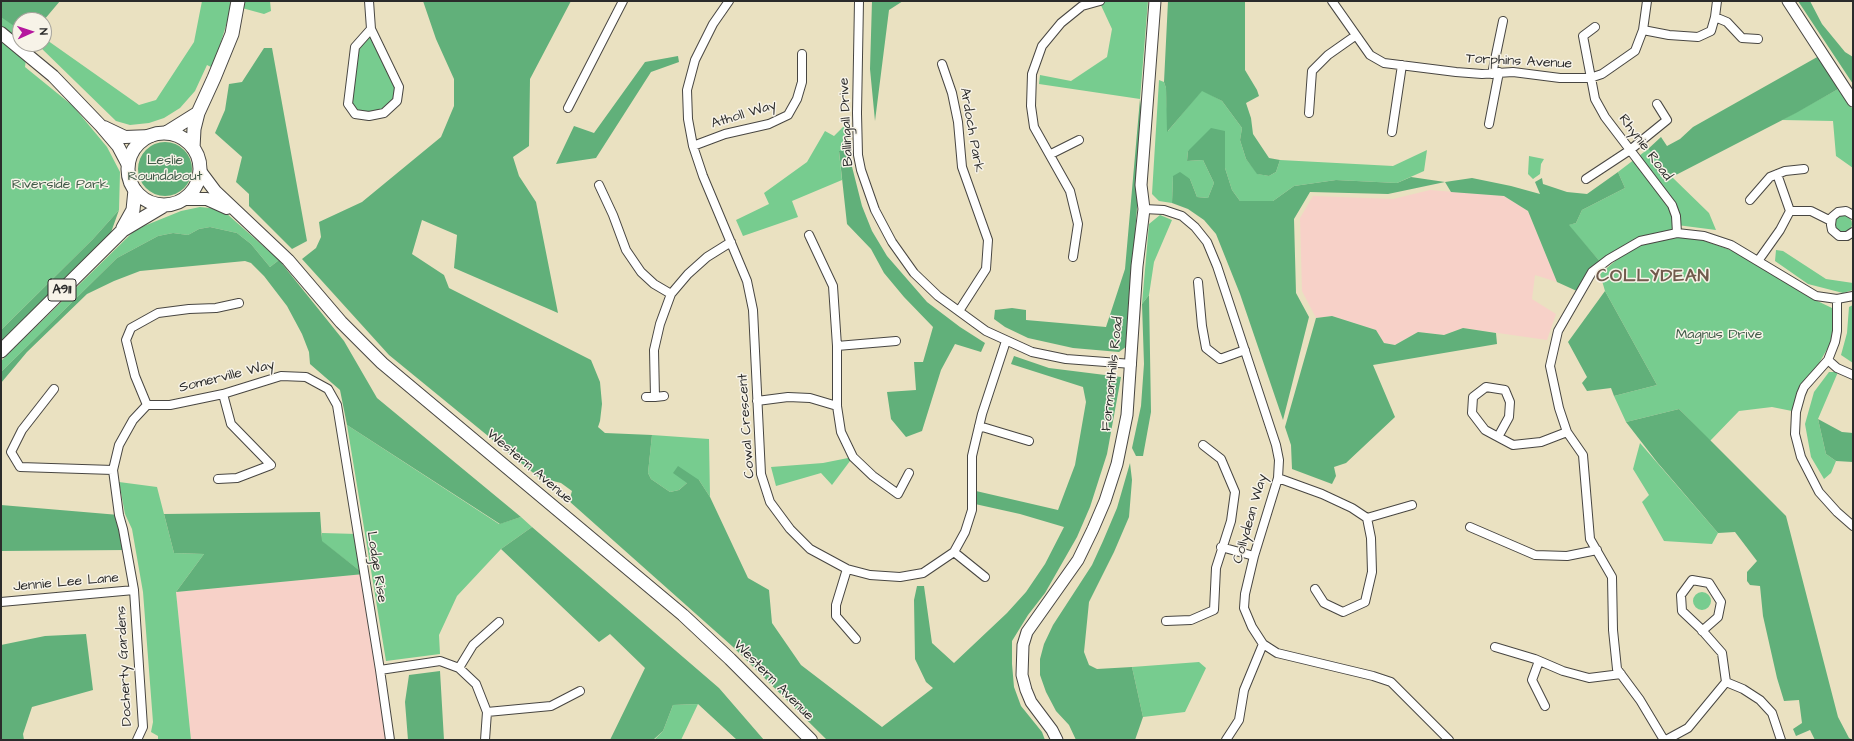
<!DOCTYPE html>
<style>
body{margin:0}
#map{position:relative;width:1854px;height:741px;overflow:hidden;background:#eae1c1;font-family:"Architects Daughter",sans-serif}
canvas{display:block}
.frame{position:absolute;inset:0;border:2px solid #2b2b2b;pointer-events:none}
.north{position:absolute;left:12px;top:12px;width:40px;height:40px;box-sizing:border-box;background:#f7f3e8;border:1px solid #a5a39c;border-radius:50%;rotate:87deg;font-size:11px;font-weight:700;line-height:16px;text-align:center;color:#2b2b2b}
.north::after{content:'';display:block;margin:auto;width:14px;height:18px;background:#b5179e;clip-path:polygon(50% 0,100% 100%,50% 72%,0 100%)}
</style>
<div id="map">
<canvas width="1854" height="741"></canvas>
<div class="frame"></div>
<div class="north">N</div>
</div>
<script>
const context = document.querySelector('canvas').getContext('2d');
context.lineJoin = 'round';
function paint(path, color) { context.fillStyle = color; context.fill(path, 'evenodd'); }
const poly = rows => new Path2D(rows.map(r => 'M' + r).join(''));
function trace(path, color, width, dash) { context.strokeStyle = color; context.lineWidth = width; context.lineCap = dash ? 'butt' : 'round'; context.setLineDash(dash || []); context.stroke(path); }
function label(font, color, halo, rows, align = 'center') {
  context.font = font + ' "Architects Daughter",sans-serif'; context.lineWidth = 3; context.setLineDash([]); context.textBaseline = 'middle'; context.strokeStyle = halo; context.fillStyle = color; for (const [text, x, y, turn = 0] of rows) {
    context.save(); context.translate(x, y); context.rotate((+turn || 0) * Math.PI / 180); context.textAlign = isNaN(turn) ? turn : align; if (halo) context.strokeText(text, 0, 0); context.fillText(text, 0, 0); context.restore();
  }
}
paint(poly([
 [1430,190,1504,196,1528,211,1557,282,1535,275,1532,299,1556,314,1547,340,1463,328,1444,335,1418,332,1395,345,1384,343,1376,330,1332,316,1316,318,1302,291,1300,218,1313,196,1393,199],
 [364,574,390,740,191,740,176,592]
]), '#f7d1c8');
paint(poly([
 [1,1,20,20,20,44,28,44,25,67,73,106,107,147,120,172,119,210,93,239,1,330],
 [202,1,231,1,228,19,213,68,207,65,195,91,180,108,164,118,149,123,130,125,116,121,37,44,44,44,44,38,139,105,156,100,194,42],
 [243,1,270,1,271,11,264,14,242,8],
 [1099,1,1148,1,1140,99,1039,84,1040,75,1071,81,1107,57,1112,29],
 [371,29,399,87,397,101,384,113,355,114,348,104,355,47],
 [1159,80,1164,82,1166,88,1168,131,1202,90,1222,101,1242,128,1240,140,1246,159,1258,174,1269,176,1276,172,1280,160,1393,166,1427,150,1424,171,1397,183,1336,180,1294,186,1273,201,1240,201,1232,190,1225,168,1225,131,1188,151,1187,161,1203,160,1214,183,1208,198,1197,197,1190,179,1173,176,1172,203,1159,201,1152,194],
 [1840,88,1853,110,1853,168,1836,156,1833,121,1782,120],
 [848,122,848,151,839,152,842,180,792,201,798,217,743,236,736,220,769,204,764,193,807,162,825,131,834,136],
 [1648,149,1672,177,1709,213,1716,230,1677,225,1677,233,1657,236,1602,264,1568,225,1576,223,1582,210,1625,188,1618,172],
 [1529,156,1544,159,1541,164,1540,174,1533,179,1528,174],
 [200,207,219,209,226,213,279,260,270,267,251,244,237,233,210,227,199,229,188,235,173,233,158,236,117,258,1,372,1,361,133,232,144,226,181,211],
 [1160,215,1172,220,1154,262,1149,295,1142,304,1149,224],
 '1834 224a9 9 0 1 1 18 0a9 9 0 1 1-18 0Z',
 [1682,237,1702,240,1733,251,1809,297,1832,308,1833,327,1830,344,1818,365,1799,390,1792,411,1772,407,1739,411,1710,441,1679,409,1626,422,1614,396,1657,385,1605,291,1600,274,1621,256,1638,245],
 [1776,250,1783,251,1826,279,1853,283,1853,290,1843,293,1808,284,1775,261],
 [1853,305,1852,329,1853,363,1841,355,1847,333,1849,307],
 [1829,372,1838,372,1818,419,1826,454,1836,461,1831,473,1824,479,1811,457,1805,424,1814,392],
 [347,425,499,524,521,517,532,527,501,549,457,596,439,635,440,654,386,661],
 [652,435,709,439,710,497,699,480,687,483,679,490,670,492,651,479,648,473],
 [1640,443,1718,533,1712,544,1664,541,1642,502,1649,495,1633,469],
 [853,457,832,485,821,473,776,486,771,467,823,463],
 [119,482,157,487,174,553,204,554,176,592,191,740,158,740,158,736,151,732,153,722,143,592,132,529,125,514],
 [322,533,357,534,364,574,321,541],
 '1693 601a9 9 0 1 1 18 0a9 9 0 1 1-18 0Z',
 [1199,662,1206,668,1185,712,1143,717,1132,667],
 [698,704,681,740,654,740,663,731,673,705]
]), '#77cc8f');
paint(poly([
 [1,1,60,1,44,20,20,20,20,30,1,17],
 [423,1,571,1,530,79,529,146,513,157,519,176,536,202,558,313,454,268,457,235,422,220,412,254,444,275,449,288,591,360,600,382,602,404,600,421,598,427,605,433,652,435,648,473,651,479,670,492,679,490,687,483,673,473,678,466,699,480,710,497,748,578,769,590,772,623,801,665,882,727,933,688,926,682,915,659,914,600,917,586,924,586,932,643,954,663,1007,613,1026,592,1045,564,1064,527,1020,514,975,504,976,491,1058,510,1075,465,1086,402,1083,387,1011,364,1014,356,1049,368,1121,377,1107,454,1090,507,1077,537,1045,593,1028,615,1012,641,1012,664,1014,687,1021,706,1042,732,1045,740,827,740,732,646,569,501,572,491,561,483,553,481,548,485,389,355,302,259,316,248,321,237,319,222,362,202,441,137,454,106,454,79,436,39],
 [872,1,903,1,889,10,875,121,870,69],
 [1168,1,1245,1,1245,70,1257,90,1259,96,1246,103,1251,118,1253,134,1269,158,1280,160,1276,172,1269,176,1257,174,1246,159,1240,140,1242,128,1222,101,1202,91,1167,132,1166,88,1164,82],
 [1798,1,1810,1,1822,24,1845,52,1853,57,1853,84],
 [264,48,272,48,307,241,292,249,249,206,249,194,236,182,242,157,215,133,225,110,229,84,242,82],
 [678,56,679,62,651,72,596,158,556,164,574,126,594,133,645,62],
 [1819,56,1840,88,1796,113,1672,177,1648,149,1661,137,1667,146,1680,139,1693,127],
 [1140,99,1143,124,1127,346,1119,352,1073,348,1028,338,1005,327,994,319,995,310,1012,308,1026,310,1026,320,1106,327,1125,269],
 [1211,128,1225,131,1225,168,1232,190,1240,201,1273,201,1294,186,1336,180,1397,183,1411,177,1445,182,1472,178,1511,186,1540,194,1535,182,1542,178,1543,184,1567,192,1587,194,1618,172,1625,188,1582,210,1576,223,1569,225,1602,264,1579,292,1557,282,1528,211,1504,196,1451,192,1445,182,1388,194,1310,192,1294,219,1296,293,1309,317,1283,420,1240,294,1216,234,1204,220,1188,209,1172,203,1173,176,1180,172,1190,179,1197,197,1208,198,1214,183,1203,160,1187,161,1188,151],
 '138 169a27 27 0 1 1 54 0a27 27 0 1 1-54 0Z',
 [839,151,848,151,862,206,872,231,887,256,927,302,960,327,985,343,981,352,955,344,941,370,922,431,906,437,891,419,887,392,916,390,914,362,923,362,933,327,904,297,884,273,871,249,847,224],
 [119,210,109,238,1,346,1,330,93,239],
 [210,227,237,233,251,244,270,267,279,260,344,341,377,398,521,517,500,524,347,425,340,390,310,364,309,352,302,334,287,306,264,276,251,263,245,261,140,271,114,281,87,294,27,352,1,383,1,372,117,258,158,236,173,233,188,235,199,229],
 [1605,291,1657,385,1614,396,1611,388,1587,391,1582,383,1587,377,1568,342],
 [1149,295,1151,412,1143,456,1136,456,1132,448,1141,406,1144,364,1142,304],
 [1332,316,1376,330,1384,343,1395,345,1418,332,1444,335,1463,328,1496,333,1497,344,1373,365,1395,417,1346,463,1334,467,1336,476,1332,484,1292,469,1291,445,1285,427,1316,318],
 [1679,409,1786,516,1838,717,1849,738,1853,740,1815,740,1810,730,1796,736,1793,729,1802,723,1799,700,1784,701,1777,678,1763,616,1760,586,1750,585,1747,581,1747,572,1757,561,1735,532,1718,533,1657,462,1626,422],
 [1818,419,1842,432,1853,433,1853,462,1836,461,1826,454],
 [1130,463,1132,480,1129,517,1114,552,1089,602,1084,652,1089,665,1097,669,1132,667,1143,717,1135,740,1076,740,1069,725,1056,711,1046,692,1040,675,1040,659,1044,644,1053,625,1092,565,1103,541,1117,508],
 [1,505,119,515,127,550,1,551],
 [320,512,322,541,364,574,176,592,204,554,174,553,164,514],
 [532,527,719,688,764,740,737,740,698,704,673,705,663,731,653,740,610,740,645,668,610,634,599,642,501,549],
 [86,634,93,690,32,707,23,734,24,740,1,740,1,645,45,636],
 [440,671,444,740,408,740,405,702,409,675]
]), '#61b07a');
const minor = poly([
 [369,1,371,29,399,87,397,101,384,113,369,116,355,114,348,104,355,47,371,29],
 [729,1,713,24,695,60,687,90,688,119,693,146,703,176,747,281,753,310,761,474,770,502,790,529,810,549,847,569,870,575,900,577,923,573,954,552,965,532,972,510,972,456,982,414,1006,341],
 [859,1,857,113,858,155,861,170,875,210,892,242,914,273,938,296,986,331,1032,352,1066,359,1132,364],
 [1332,1,1370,55,1384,63,1456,72,1482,74,1513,72,1560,78,1590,78,1602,74,1635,51,1643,30,1647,1],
 [1715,17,1727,22,1742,38,1758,39],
 [1595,27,1583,36,1595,99,1605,117,1672,205,1676,216,1677,233],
 [1643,30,1669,35,1698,37,1711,31,1715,17,1717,1],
 [942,64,952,93,958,122,962,167,988,240,986,269,959,311],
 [1492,74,1503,21],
 [568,108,623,1],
 [1309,113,1312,71,1328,55,1355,36],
 [1489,124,1499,72],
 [1392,132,1402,65],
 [693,146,725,134,769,124,788,115,797,99,802,82,802,54],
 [1051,154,1079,140],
 [1586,179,1630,150,1667,120,1657,104],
 [599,185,613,215,626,250,641,272,654,284,671,294],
 [1750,200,1770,177,1785,171,1804,169],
 [1144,209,1164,210,1182,216,1195,227,1207,242,1217,266,1276,445,1279,460,1278,478,1254,556,1245,594,1244,608,1252,627,1263,644,1277,653,1373,676,1391,682,1449,740],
 [1790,211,1811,211,1831,221],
 [1853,215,1846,211,1838,212,1832,217,1831,225,1832,230,1839,236,1847,236,1853,232],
 [809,235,833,286,837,346,837,406,841,432,853,457,873,476,898,494,909,473],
 [1073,257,1078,224,1070,191,1034,127,1031,106,1032,74,1042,46,1061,23,1082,6,1100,1],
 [1758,261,1780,230,1790,211,1777,174],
 [1198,282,1202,326,1206,348,1220,359,1245,350],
 [1837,299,1837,331,1835,342,1828,360,1804,387,1801,394,1796,412,1795,434,1801,457,1819,492,1837,512,1853,526],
 [837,346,896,341],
 [1828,360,1837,368,1853,375],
 [54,389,22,430,11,452,20,467,113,470],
 [664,396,655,397,654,350,660,324,671,294,688,274,707,257,731,242],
 [646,397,655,397],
 [757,401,788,397,810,398,837,406],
 [147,405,135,376,126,340,131,328,158,313,189,309,216,308,239,303],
 [979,426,1029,441],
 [1498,437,1509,417,1510,402,1505,390,1486,387,1473,397,1472,413,1485,430,1498,437,1513,445,1541,442,1567,432],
 [1278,478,1322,494,1352,508,1367,518,1371,538,1372,572,1365,602,1343,612,1324,603,1315,589],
 [218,479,237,478,271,465,231,424,223,394],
 [1367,518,1412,505],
 [1470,527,1535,555,1567,556,1597,550],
 [1221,547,1254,556],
 [954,552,985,577],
 [847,569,836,605,836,616,856,639],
 [1,602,134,590],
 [1166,621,1191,620,1214,610,1216,568,1231,521,1235,492,1221,459,1203,445],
 [1702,631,1718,617,1721,602,1709,583,1692,580,1681,595,1682,611,1700,628,1722,653,1726,682],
 [1495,647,1535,659,1563,671,1589,678,1621,674],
 [1539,661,1532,680,1545,706],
 [459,668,473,645,499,622],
 [380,670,440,661,459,668,476,684,487,712,485,740],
 [487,712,551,706,580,691],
 [137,740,143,727,134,590,123,529,119,515,113,470,119,445,133,420,147,405,170,405,223,394,281,376,306,377,328,389,337,405,380,670,390,740],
 [1226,740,1239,720,1244,690,1263,644],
 [1664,740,1640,700,1617,669,1613,630,1612,577,1590,539,1583,455,1567,432,1559,408,1550,366,1558,331,1592,272,1609,259,1640,241,1677,233,1704,236,1731,245,1816,296,1837,299,1853,296],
 [1666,740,1688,728,1726,682,1743,689,1760,700,1772,713,1781,740]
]);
const tertiary = poly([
 [1788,1,1853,101],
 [1057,740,1052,730,1031,702,1026,690,1022,675,1023,645,1027,632,1078,560,1093,529,1105,501,1117,464,1127,415,1137,266,1144,209,1141,185,1155,1]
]);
const secondary = poly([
 [1,33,53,76,101,126,118,146,128,165],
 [104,127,125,137,151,136],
 [200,171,215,191,288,260,341,322,382,363,683,615,730,659,811,740],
 [184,199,207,199,227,208]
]);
const primary = poly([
 [166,133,198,113],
 '128 169a36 36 0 1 1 72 0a36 36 0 1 1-72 0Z',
 [193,148,194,129,198,113,214,78,232,34,238,1],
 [123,228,133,210,135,190],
 [1,351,123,230,165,205]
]);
trace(minor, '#484642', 10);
trace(tertiary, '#484642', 13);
trace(secondary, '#484642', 14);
trace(primary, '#484642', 15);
trace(minor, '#fff', 8);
trace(tertiary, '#fff', 11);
trace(secondary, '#fff', 12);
trace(primary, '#fff', 13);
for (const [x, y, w] of [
 [62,290,28]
]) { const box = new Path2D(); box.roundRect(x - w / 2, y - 11, w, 22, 3); context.fillStyle = '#f7f3e8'; context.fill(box); trace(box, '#2b2b2b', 1); }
label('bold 13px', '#2b2b2b', null, [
 ["A911",62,290]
]);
label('14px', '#2b2b2b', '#f7f3e8', [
 ["Torphins Avenue",1519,62,3],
 ["Atholl Way",744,115,-17],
 ["Ballingall Drive",847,122,-93],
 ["Ardoch Park",971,130,80],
 ["Rhynie Road",1645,148,53],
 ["Formonthills Road",1113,374,-84],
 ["Somerville Way",227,377,-14],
 ["Cowal Crescent",747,426,-94],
 ["Western Avenue",529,467,40],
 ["Collydean Way",1251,519,-74],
 ["Lodge Rise",376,567,81],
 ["Jennie Lee Lane",66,583,-5],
 ["Docherty Gardens",125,666,-93],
 ["Western Avenue",773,681,45]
]);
label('14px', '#425b49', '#f7f3e8', [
 ["Leslie",165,161],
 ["Roundabout",165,177],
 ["Riverside Park",60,185],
 ["Magnus Drive",1719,335]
]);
context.letterSpacing = '1px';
label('bold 18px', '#715b4d', '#f7f3e8', [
 ["COLLYDEAN",1653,277]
]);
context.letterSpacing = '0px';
</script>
